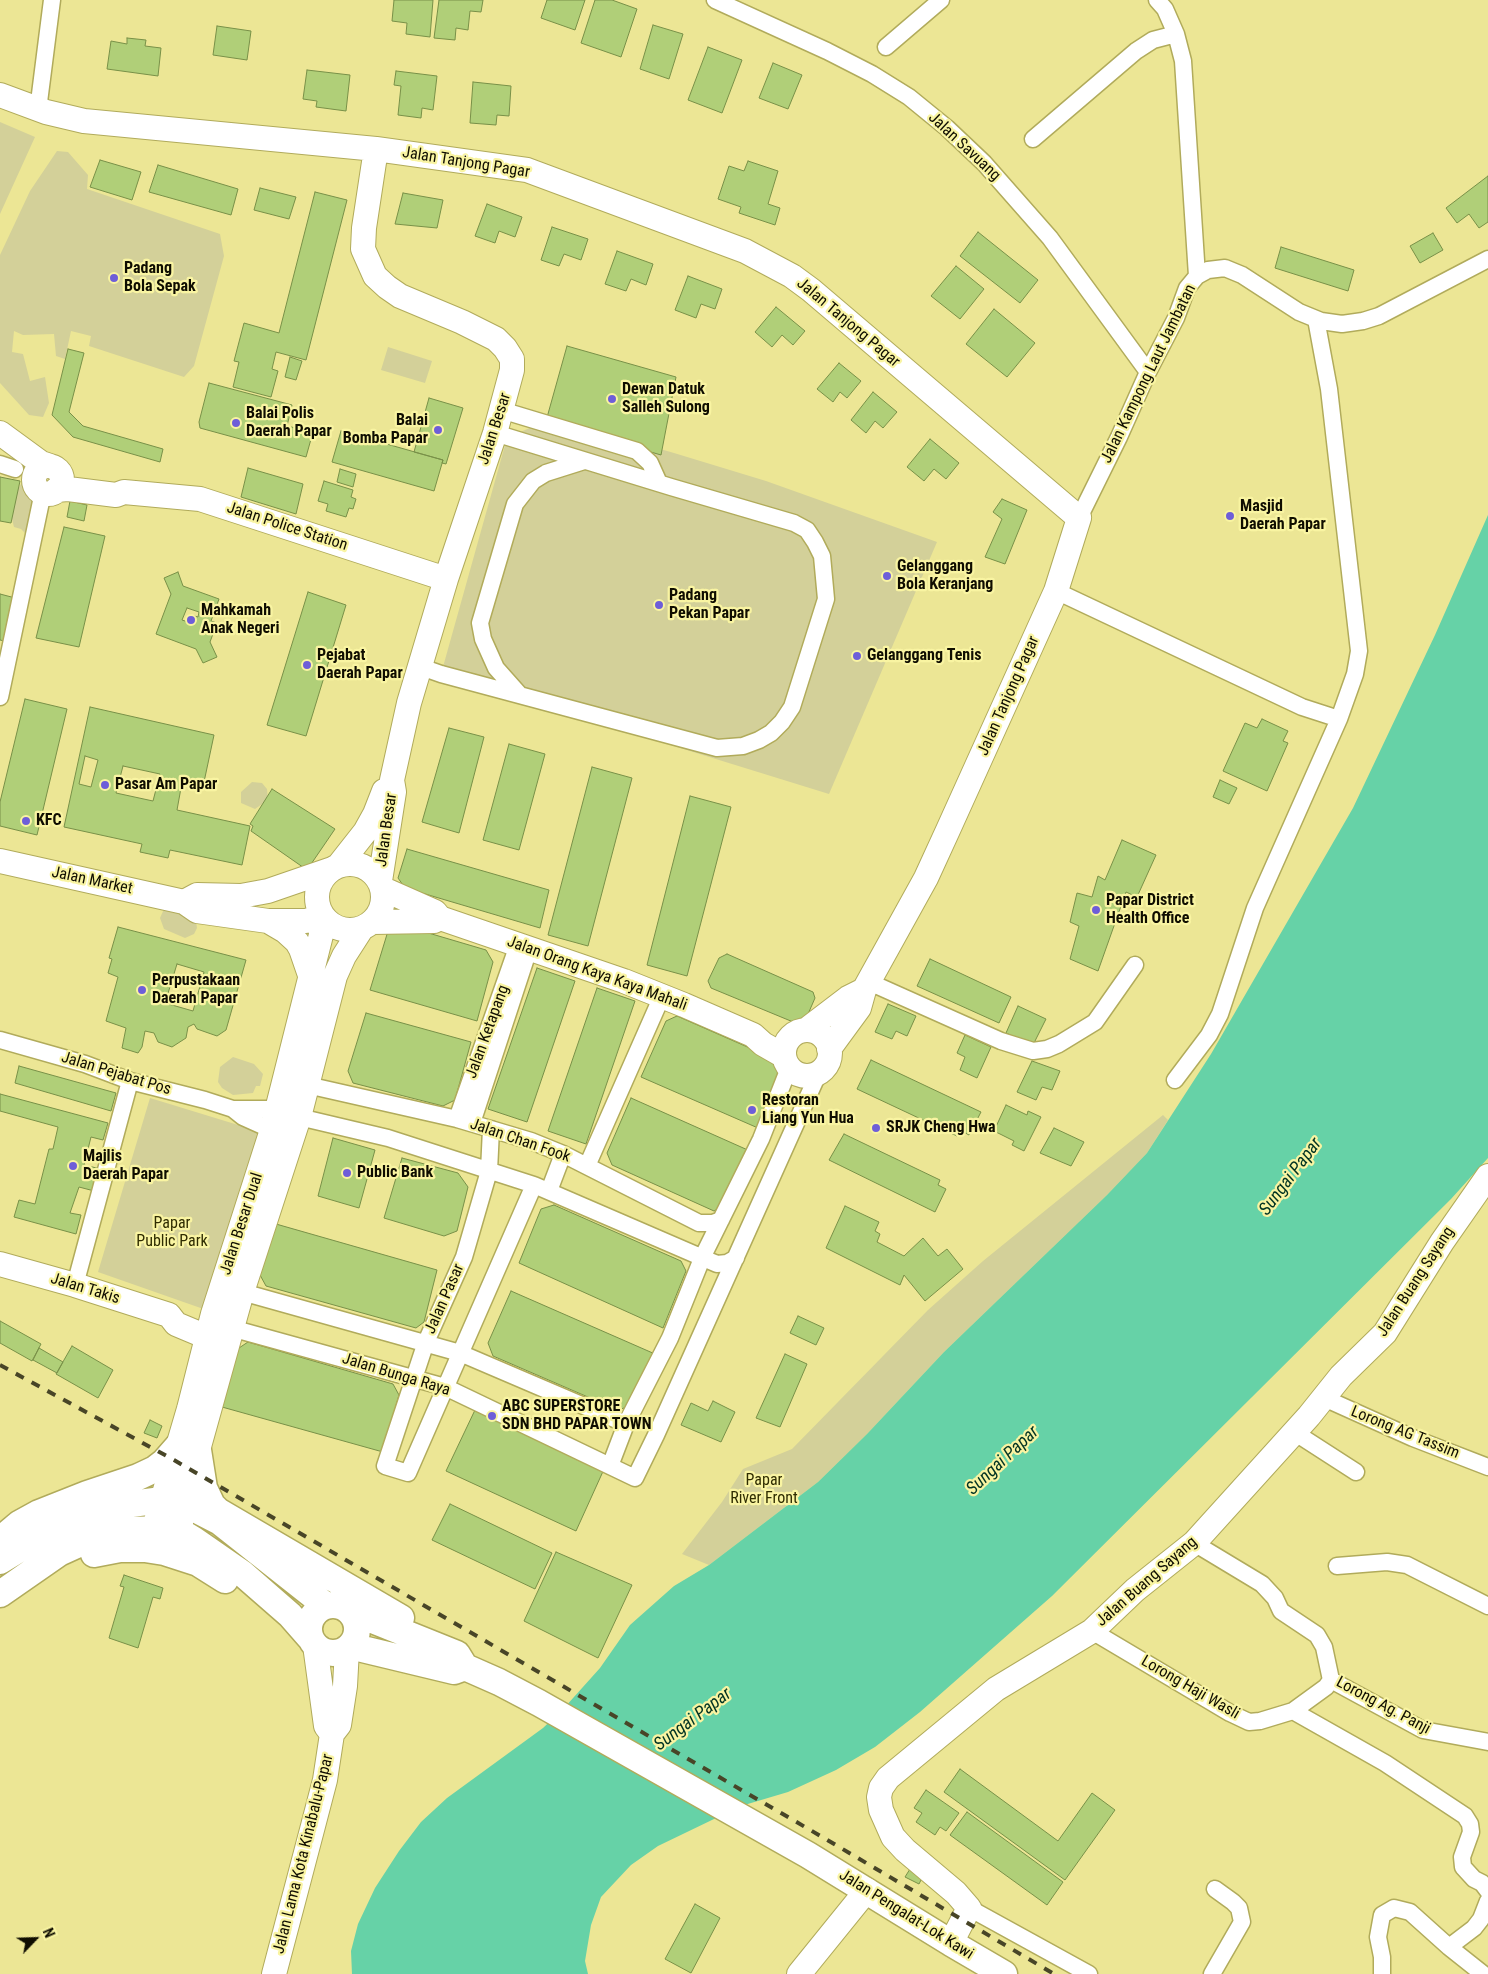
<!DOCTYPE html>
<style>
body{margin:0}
#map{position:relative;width:1488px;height:1974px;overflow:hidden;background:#ece695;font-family:"Roboto Condensed",sans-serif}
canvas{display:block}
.north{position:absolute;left:10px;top:1914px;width:50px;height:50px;-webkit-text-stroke:4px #f9f4a2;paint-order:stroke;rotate:66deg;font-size:14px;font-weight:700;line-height:20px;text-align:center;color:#0f0d00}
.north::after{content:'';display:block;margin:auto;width:18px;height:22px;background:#0f0d00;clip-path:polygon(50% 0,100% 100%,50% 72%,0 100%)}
</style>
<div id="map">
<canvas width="1488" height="1974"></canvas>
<div class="north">N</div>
</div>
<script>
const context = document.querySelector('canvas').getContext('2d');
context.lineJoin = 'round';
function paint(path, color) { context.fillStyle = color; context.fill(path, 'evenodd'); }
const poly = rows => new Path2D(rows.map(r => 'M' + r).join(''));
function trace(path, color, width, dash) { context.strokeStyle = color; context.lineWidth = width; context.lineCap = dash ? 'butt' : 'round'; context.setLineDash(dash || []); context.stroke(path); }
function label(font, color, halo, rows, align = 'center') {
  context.font = font + ' "Roboto Condensed",sans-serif'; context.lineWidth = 4.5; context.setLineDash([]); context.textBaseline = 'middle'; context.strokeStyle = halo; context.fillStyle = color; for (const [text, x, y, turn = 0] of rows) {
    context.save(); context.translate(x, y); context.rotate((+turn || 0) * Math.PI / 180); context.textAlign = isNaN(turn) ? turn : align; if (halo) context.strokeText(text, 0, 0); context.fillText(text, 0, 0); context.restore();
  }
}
paint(poly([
 [0,122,35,137,0,214],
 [57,151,68,152,88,175,87,189,220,234,224,256,194,366,184,377,89,346,91,336,71,331,65,359,56,356,54,334,23,335,14,331,12,352,23,354,30,381,45,377,49,403,43,417,29,415,0,383,0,255,30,191],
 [388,347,432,361,425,383,381,370],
 [552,418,674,453,766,481,937,542,829,794,441,674,507,438],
 [34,473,38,475,43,480,43,492,26,534,21,529,14,527,12,519,13,500,19,487,28,474],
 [252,782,262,783,267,789,268,800,255,809,241,803,241,792],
 [170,906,196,921,197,928,194,934,185,938,164,929,160,918,164,909],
 [233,1057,254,1064,263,1074,260,1086,256,1086,253,1093,233,1095,222,1088,218,1082,220,1067],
 [150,1098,261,1132,212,1312,98,1272],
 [1163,1115,1168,1120,1147,1153,1107,1195,944,1352,867,1434,818,1482,709,1565,682,1554,722,1502,743,1469,792,1449,928,1310,983,1261]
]), '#d3d099');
paint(poly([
 [1488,515,1488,1158,1451,1199,1052,1596,920,1712,875,1747,836,1770,788,1792,741,1806,658,1846,631,1865,601,1897,591,1925,585,1961,588,1974,352,1974,351,1951,358,1924,375,1888,399,1851,421,1822,447,1798,543,1728,565,1707,600,1668,630,1625,674,1586,709,1565,818,1482,867,1434,944,1352,1107,1195,1147,1153,1211,1054,1353,808,1435,635]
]), '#66d2a7');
const building = poly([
 [394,0,433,0,430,37,406,34,407,23,392,21,394,0],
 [439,0,483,0,481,12,470,11,468,30,456,28,455,40,434,38,439,0],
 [547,0,585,0,575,30,541,18,547,0],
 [595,0,612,0,637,9,621,57,581,43,595,0],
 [653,25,683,34,669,79,640,69,653,25],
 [217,26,251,31,247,60,213,55,217,26],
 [127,38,146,40,145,46,161,48,158,76,107,69,111,41,127,44,127,38],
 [708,47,742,60,722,113,688,100,708,47],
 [773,63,802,75,788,109,759,98,773,63],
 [307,70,350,75,346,111,316,107,317,101,303,99,307,70],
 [396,71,437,76,433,110,422,108,421,118,398,115,401,86,394,85,396,71],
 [473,82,511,86,509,116,497,115,496,125,470,123,473,82],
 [100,160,141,172,132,200,90,187,100,160],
 [748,161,778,171,768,204,780,208,775,225,739,213,741,207,718,199,729,166,744,171,748,161],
 [158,165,238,189,231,215,149,192,158,165],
 [1488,176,1488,222,1479,228,1469,214,1457,223,1446,208,1488,176],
 [260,188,296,197,289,219,254,210,260,188],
 [315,192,347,200,306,360,276,352,272,369,278,371,271,397,233,387,239,362,234,361,244,323,279,333,315,192],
 [403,193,443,200,437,228,395,224,403,193],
 [487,204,522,217,515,237,499,231,495,243,475,236,487,204],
 [552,227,588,239,581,260,564,254,559,266,541,260,552,227],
 [978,232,1038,280,1020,303,960,256,978,232],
 [1433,233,1443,250,1420,263,1410,246,1433,233],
 [1281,247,1354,270,1348,291,1275,268,1281,247],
 [617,251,653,264,646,285,631,279,626,291,605,284,617,251],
 [956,266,984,289,960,319,931,296,956,266],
 [688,276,722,289,715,309,701,304,696,318,675,310,688,276],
 [776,307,805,331,793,345,782,335,772,347,755,332,776,307],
 [994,309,1035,343,1007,377,966,344,994,309],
 [567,346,676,377,661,455,546,421,567,346],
 [68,349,84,353,69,412,83,426,163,449,160,462,73,437,52,415,68,349],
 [290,357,302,361,296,380,285,377,290,357],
 [839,363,861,381,847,398,840,392,833,402,817,389,839,363],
 [209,383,292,405,287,426,313,432,306,457,200,428,199,422,209,383],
 [873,392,897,412,883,428,875,421,866,433,851,420,873,392],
 [429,398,463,408,446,464,442,463,443,460,414,452,429,398],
 [341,431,443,460,434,491,332,462,341,431],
 [930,439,959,463,946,479,934,469,924,481,907,467,930,439],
 [248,468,303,484,296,514,241,497,248,468],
 [340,469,356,474,353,487,337,482,340,469],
 [0,477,20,481,11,523,0,521,0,477],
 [324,481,353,490,351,497,356,499,353,509,349,508,346,517,326,511,328,504,318,501,324,481],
 [1002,499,1027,510,1005,564,985,557,1002,519,993,512,1002,499],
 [70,501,87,505,84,521,67,517,70,501],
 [64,527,105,536,79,647,36,638,64,527],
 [178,572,183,586,219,599,211,621,217,623,210,642,217,657,203,663,196,649,156,634,171,594,164,578,178,572],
 [187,608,199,612,198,617,190,615,188,622,182,620,187,608],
 [308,592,346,605,306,736,267,725,308,592],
 [0,594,19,599,9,642,0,640,0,594],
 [25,699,67,709,37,835,0,826,0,802,25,699],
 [90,707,214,735,204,782,183,777,177,810,250,826,242,865,170,850,168,858,140,852,142,844,64,827,90,707],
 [85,756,98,760,91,787,79,784,85,756],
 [123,766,160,774,153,801,116,793,123,766],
 [1262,719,1288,731,1283,741,1288,743,1267,791,1223,771,1245,723,1257,728,1262,719],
 [449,728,484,737,459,833,422,822,449,728],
 [509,744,545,754,519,850,483,840,509,744],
 [592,767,632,778,588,946,548,935,592,767],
 [1220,780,1237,788,1229,804,1213,797,1220,780],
 [272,789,335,829,307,870,251,831,253,826,250,824,272,789],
 [690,796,731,807,687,976,647,965,690,796],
 [1122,840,1156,855,1137,897,1126,892,1098,971,1070,959,1079,926,1070,922,1077,893,1092,897,1098,876,1105,880,1122,840],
 [407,849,549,890,540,928,405,888,398,878,407,849],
 [398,924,486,950,493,962,477,1021,370,990,388,931,398,924],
 [118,927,246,960,226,1030,217,1036,197,1029,194,1024,188,1027,186,1038,172,1047,158,1042,154,1033,145,1031,142,1047,138,1053,122,1048,126,1028,106,1021,118,977,108,973,112,959,109,958,118,927],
 [177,964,204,972,193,1011,165,1003,177,964],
 [727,954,813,992,815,998,805,1021,798,1024,711,988,708,981,719,958,727,954],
 [930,959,1011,997,999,1023,917,986,930,959],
 [537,968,575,981,527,1122,488,1109,537,968],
 [597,988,635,1001,586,1144,548,1131,597,988],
 [888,1004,916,1016,907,1036,896,1031,892,1039,875,1032,888,1004],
 [1018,1006,1046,1019,1033,1045,1006,1033,1018,1006],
 [366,1013,471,1042,455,1100,443,1106,353,1083,348,1071,366,1013],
 [677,1016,777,1060,782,1072,758,1128,641,1077,666,1021,677,1016],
 [965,1035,991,1047,977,1078,960,1070,965,1057,957,1053,965,1035],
 [871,1060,981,1112,969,1135,960,1130,957,1136,857,1089,871,1060],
 [1032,1061,1060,1071,1052,1090,1042,1087,1036,1100,1017,1092,1032,1061],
 [19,1066,116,1093,111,1111,15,1083,19,1066],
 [0,1094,108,1123,103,1140,91,1137,84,1165,105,1170,98,1192,79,1187,70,1213,81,1215,76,1234,14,1217,19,1200,35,1204,49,1149,53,1149,58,1127,0,1111,0,1094],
 [631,1098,750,1151,727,1204,714,1211,612,1165,607,1153,631,1098],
 [1006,1105,1027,1115,1028,1111,1041,1117,1024,1151,1012,1145,1014,1141,994,1131,1006,1105],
 [1054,1128,1084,1142,1071,1166,1040,1153,1054,1128],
 [844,1134,940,1180,938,1185,946,1189,935,1212,829,1160,844,1134],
 [333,1138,375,1150,359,1208,318,1196,333,1138],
 [402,1158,458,1173,468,1187,457,1231,444,1236,384,1218,402,1158],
 [554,1205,681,1261,686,1271,663,1328,519,1263,541,1209,554,1205],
 [845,1206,879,1222,875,1231,880,1234,877,1242,904,1256,923,1238,938,1256,947,1249,963,1269,925,1301,904,1275,900,1285,826,1248,845,1206],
 [276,1224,437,1270,424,1322,416,1328,266,1286,260,1275,276,1224],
 [511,1291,655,1354,630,1406,618,1410,493,1356,488,1343,511,1291],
 [798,1316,824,1328,816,1345,790,1333,798,1316],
 [0,1321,41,1344,32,1361,0,1343,0,1321],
 [248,1342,393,1384,399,1395,383,1452,222,1407,236,1350,248,1342],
 [72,1346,113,1370,98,1398,56,1374,72,1346],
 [39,1348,63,1362,57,1373,33,1360,39,1348],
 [785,1354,807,1364,780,1427,756,1418,785,1354],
 [713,1401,735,1412,721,1442,681,1425,691,1403,708,1411,713,1401],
 [475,1410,605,1467,576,1531,446,1471,475,1410],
 [150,1420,162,1426,157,1438,144,1433,150,1420],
 [450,1504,552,1553,535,1589,432,1540,450,1504],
 [556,1552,632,1585,598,1658,524,1621,556,1552],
 [124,1575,163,1588,160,1599,153,1597,138,1648,109,1638,124,1587,120,1586,124,1575],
 [960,1769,1058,1841,1092,1793,1115,1810,1065,1880,944,1792,960,1769],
 [926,1790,959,1813,946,1831,940,1827,935,1835,916,1822,922,1813,914,1808,926,1790],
 [967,1812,1063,1882,1047,1905,950,1835,967,1812],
 [910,1869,923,1876,919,1884,905,1877,910,1869],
 [695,1904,720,1918,691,1973,665,1959,695,1904]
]);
paint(building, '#b0cf78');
trace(building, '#789048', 1);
const street = poly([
 [715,0,827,51,872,74,909,97,947,128,984,163,1050,238,1148,372],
 [1157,0,1165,9,1176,34,1183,61,1197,276],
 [886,47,941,0],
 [38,110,52,0],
 [1033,139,1136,51,1153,40,1176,34],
 [501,410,637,451,650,463,659,483],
 [0,464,15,469],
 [1079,518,1119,437,1148,372,1176,318,1187,288,1197,276,1208,270,1225,268,1242,275,1299,312,1321,321,1342,324,1363,321,1379,316,1488,259],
 [1056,591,1302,707,1339,719],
 [421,667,441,674,717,748,743,746,759,740,771,733,782,722,792,707,826,599,822,556,815,542,807,530,794,523,671,487,495,433],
 [520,695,496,668,483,639,480,623,515,504,533,481,546,473,584,461],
 [0,697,43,492],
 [869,982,1001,1041,1033,1051,1047,1049,1059,1044,1095,1022,1135,965],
 [0,1040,85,1064,130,1081,205,1100,233,1109,243,1117,272,1130],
 [1175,1080,1209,1035,1220,1014,1255,908,1339,719,1355,674,1359,651,1329,389,1316,319],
 [307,1085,457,1119,531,1141,563,1154,699,1223,713,1223,721,1220],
 [233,1109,278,1109],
 [299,1117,388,1138,534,1185,717,1264,727,1263,736,1258],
 [457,1119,518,945],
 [472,1123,529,949],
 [491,1129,489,1171,464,1257,426,1342,385,1466,408,1473,534,1185],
 [587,1166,662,996],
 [549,1191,563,1154],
 [75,1285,130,1081],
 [242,1292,460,1353,626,1424],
 [231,1328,445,1387,635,1478,656,1435,819,1072],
 [1324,1398,1413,1438,1488,1467],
 [1294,1432,1356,1472],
 [610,1466,626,1424,670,1338,703,1256,761,1139,789,1068],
 [1194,1543,1262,1584,1275,1598,1281,1611,1317,1635,1324,1647,1331,1680,1423,1730,1488,1742],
 [1337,1566,1387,1562,1407,1565,1488,1606],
 [1092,1631,1230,1713,1249,1722,1260,1721,1293,1711,1326,1687,1331,1680],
 [1293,1711,1385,1763,1465,1816,1470,1824,1471,1832,1462,1857,1463,1867,1474,1879,1482,1883,1488,1891],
 [969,1908,1089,1974],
 [1449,1947,1474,1928,1481,1919,1488,1901],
 [1212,1974,1242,1922,1239,1908,1233,1902,1215,1889],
 [1382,1974,1382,1957,1378,1937,1382,1915,1394,1908,1410,1912,1449,1947,1483,1974]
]);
const secondary = poly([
 [0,95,46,112,84,121,376,149,527,170,745,251,792,276,811,290,1079,518,1056,591,948,830,926,878,864,990,859,1008,829,1049],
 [376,149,364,228,363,249,375,276,387,287,400,296,462,322,496,339,505,348,512,359,512,370,495,433,446,579,409,703,392,780,394,792,380,881],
 [0,433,41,463,50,466],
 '34 480a14 14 0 1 1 28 0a14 14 0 1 1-28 0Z',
 [56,490,68,489,116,495,124,492,200,499,446,579],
 [0,861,184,902,197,911,268,921,306,921,323,916],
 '317 897a33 33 0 1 1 66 0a33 33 0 1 1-66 0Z',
 [339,865,365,832,375,814,384,791],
 [383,889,435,912,440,918,624,981,684,1005,753,1035,763,1044,784,1056],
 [184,902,197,895,241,896,268,891,332,869],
 [268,921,285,931,297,942,301,949,311,978],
 [372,922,434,921,440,918],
 [806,1030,848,998,864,990],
 '784 1053a23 23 0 1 1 46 0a23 23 0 1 1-46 0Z',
 [0,1264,75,1285,169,1315,176,1324,207,1337],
 [181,1522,198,1450,242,1292,299,1117,335,976,344,956,362,928],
 [154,1528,189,1409,213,1314,272,1130,325,919],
 [315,1645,326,1726,332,1734],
 [951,1943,969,1908,956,1893,905,1850,893,1837,881,1810,879,1797,881,1788,888,1778,996,1689,1092,1631,1135,1590,1194,1543,1309,1416,1341,1376,1385,1333,1442,1242,1488,1176],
 [274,1974,313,1826,325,1780,332,1734,339,1725,345,1686,347,1649],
 [799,1974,867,1890]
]);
const primary = poly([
 [198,1450,204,1488,212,1505,218,1511,401,1618],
 [0,1540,19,1524,39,1513,87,1494,138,1477,155,1469,164,1462,178,1446],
 [94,1554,120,1549,145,1549,164,1552,198,1563,225,1580],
 [0,1561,49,1531,101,1511,131,1504,162,1500,173,1501,185,1504,220,1522,325,1605],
 [0,1594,59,1553,81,1543,131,1530,167,1529,179,1531,194,1540,243,1574,290,1615,311,1639],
 '309 1629a24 24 0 1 1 48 0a24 24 0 1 1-48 0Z',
 [350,1611,457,1654,465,1667,499,1682,539,1703,808,1855,951,1943,1004,1974],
 [350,1646,454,1671,465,1667]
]);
trace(street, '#b1ab5b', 19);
trace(secondary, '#b1ab5b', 26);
trace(primary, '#b1ab5b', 29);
trace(street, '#fff', 16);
trace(secondary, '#fff', 24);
trace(primary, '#fff', 26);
trace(poly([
 [0,1365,174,1460,824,1838,1054,1974]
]), '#484527', 4, [9, 9]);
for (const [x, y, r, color] of [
 [114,278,5,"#6e5ed8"],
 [612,399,5,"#6e5ed8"],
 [236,423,5,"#6e5ed8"],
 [438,430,5,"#6e5ed8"],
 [1230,516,5,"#6e5ed8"],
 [887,576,5,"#6e5ed8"],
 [659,605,5,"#6e5ed8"],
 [191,620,5,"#6e5ed8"],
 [857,656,5,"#6e5ed8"],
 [307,665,5,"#6e5ed8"],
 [105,785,5,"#6e5ed8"],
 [26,821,5,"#6e5ed8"],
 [1096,910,5,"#6e5ed8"],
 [142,990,5,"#6e5ed8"],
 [752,1110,5,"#6e5ed8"],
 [876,1128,5,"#6e5ed8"],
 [73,1166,5,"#6e5ed8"],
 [347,1173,5,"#6e5ed8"],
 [492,1416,5,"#6e5ed8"]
]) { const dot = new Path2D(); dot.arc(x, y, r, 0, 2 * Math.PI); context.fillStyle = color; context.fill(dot); trace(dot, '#f9f4a2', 2); }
label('16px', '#0f0d00', '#f9f4a2', [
 ["Jalan Savuang",964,147,43],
 ["Jalan Tanjong Pagar",466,163,9],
 ["Jalan Tanjong Pagar",848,323,40],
 ["Jalan Kampong Laut Jambatan",1149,374,-64],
 ["Jalan Besar",495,429,-72],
 ["Jalan Police Station",287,527,18],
 ["Jalan Tanjong Pagar",1009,696,-66],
 ["Jalan Besar",387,830,-82],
 ["Jalan Market",92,881,12],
 ["Jalan Orang Kaya Kaya Mahali",597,974,20],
 ["Jalan Ketapang",488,1032,-70],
 ["Jalan Pejabat Pos",116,1074,17],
 ["Jalan Chan Fook",520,1141,19],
 ["Jalan Besar Dual",242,1224,-72],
 ["Jalan Buang Sayang",1416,1282,-57],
 ["Jalan Takis",85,1289,17],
 ["Jalan Pasar",445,1299,-66],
 ["Jalan Bunga Raya",396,1375,17],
 ["Lorong AG Tassim",1405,1433,22],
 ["Jalan Buang Sayang",1147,1582,-41],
 ["Lorong Haji Wasli",1190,1688,30],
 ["Lorong Ag. Panji",1383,1706,28],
 ["Jalan Lama Kota Kinabalu-Papar",304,1854,-76],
 ["Jalan Pengalat-Lok Kawi",906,1915,32]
]);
label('bold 16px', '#0f0d00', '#f9f4a2', [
 ["Padang",124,269],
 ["Bola Sepak",124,287],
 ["Dewan Datuk",622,390],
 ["Salleh Sulong",622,408],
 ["Balai Polis",246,414],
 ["Daerah Papar",246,432],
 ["Balai",428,421,"right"],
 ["Bomba Papar",428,439,"right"],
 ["Masjid",1240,507],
 ["Daerah Papar",1240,525],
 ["Gelanggang",897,567],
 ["Bola Keranjang",897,585],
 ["Padang",669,596],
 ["Pekan Papar",669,614],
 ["Mahkamah",201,611],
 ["Anak Negeri",201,629],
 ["Pejabat",317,656],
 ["Daerah Papar",317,674],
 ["Gelanggang Tenis",867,656],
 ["Pasar Am Papar",115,785],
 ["KFC",36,821],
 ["Papar District",1106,901],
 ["Health Office",1106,919],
 ["Perpustakaan",152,981],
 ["Daerah Papar",152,999],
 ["Restoran",762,1101],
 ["Liang Yun Hua",762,1119],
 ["SRJK Cheng Hwa",886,1128],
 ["Majlis",83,1157],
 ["Daerah Papar",83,1175],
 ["Public Bank",357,1173],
 ["ABC SUPERSTORE",502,1407],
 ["SDN BHD PAPAR TOWN",502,1425]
], 'left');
label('16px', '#2f2c01', '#f9f4a2', [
 ["Papar",172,1224],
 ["Public Park",172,1242],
 ["Papar",764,1481],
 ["River Front",764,1499]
]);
label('italic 18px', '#013323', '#f9f4a2', [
 ["Sungai Papar",1291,1177,-53],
 ["Sungai Papar",1003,1461,-43],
 ["Sungai Papar",693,1720,-37]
]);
</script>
